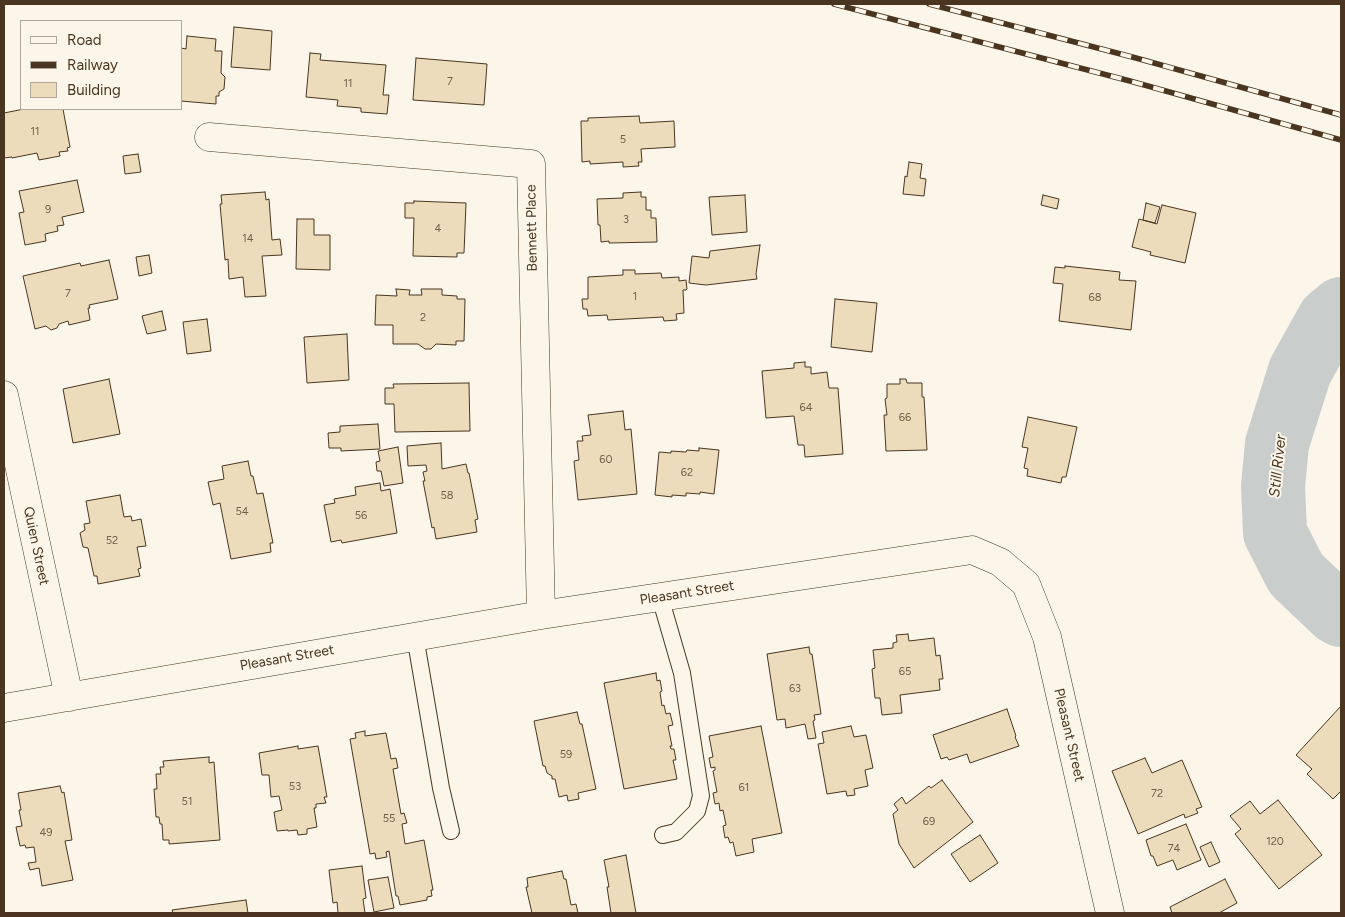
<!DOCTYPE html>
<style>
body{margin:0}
#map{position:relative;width:1345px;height:917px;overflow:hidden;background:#fbf6e9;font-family:Figtree,sans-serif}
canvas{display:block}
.frame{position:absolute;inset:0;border:5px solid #4a3520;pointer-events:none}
.legend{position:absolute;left:20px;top:20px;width:162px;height:90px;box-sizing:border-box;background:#fbf6e9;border:1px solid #b4a999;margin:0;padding:6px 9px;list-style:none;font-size:15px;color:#4a3520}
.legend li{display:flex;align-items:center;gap:10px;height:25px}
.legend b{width:25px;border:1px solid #b4a999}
</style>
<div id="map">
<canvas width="1345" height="917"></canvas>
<div class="frame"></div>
<ul class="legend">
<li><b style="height:6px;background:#fbf6e9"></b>Road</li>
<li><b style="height:6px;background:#4a3520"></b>Railway</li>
<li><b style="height:14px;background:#ecdcbc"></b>Building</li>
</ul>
</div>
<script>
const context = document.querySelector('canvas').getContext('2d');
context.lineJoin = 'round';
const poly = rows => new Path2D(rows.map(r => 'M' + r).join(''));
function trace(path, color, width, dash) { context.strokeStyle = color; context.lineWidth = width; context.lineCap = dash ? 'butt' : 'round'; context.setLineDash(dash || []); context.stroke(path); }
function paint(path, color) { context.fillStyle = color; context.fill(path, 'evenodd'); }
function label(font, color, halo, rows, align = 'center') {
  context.font = font + ' Figtree,sans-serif'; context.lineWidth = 4; context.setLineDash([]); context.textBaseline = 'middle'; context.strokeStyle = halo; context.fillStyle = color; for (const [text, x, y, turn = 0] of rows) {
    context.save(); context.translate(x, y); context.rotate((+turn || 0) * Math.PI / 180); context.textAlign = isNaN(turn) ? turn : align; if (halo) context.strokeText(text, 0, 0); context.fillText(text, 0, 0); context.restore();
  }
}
trace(poly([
 [1341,309,1329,319,1300,371,1277,444,1273,486,1275,533,1296,574,1336,612,1341,615]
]), '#c9cecd', 64);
const building = poly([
 [234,27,272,31,270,70,231,67,234,27],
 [187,36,216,39,215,51,222,51,221,73,225,77,224,89,219,92,219,96,216,96,216,104,181,101,181,48,186,49,187,36],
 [310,53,321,54,320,60,386,65,383,95,389,95,387,114,361,112,361,108,337,106,338,100,306,97,310,53],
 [416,58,487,64,484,105,413,100,416,58],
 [24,109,63,109,70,147,67,148,68,151,59,152,60,156,39,160,37,153,12,158,12,157,4,158,4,113,24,109],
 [639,116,640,123,674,121,675,147,641,149,642,162,638,162,639,166,623,167,623,162,590,164,590,161,582,162,581,121,588,121,588,118,639,116],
 [138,154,141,172,125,174,123,156,138,154],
 [909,162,922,164,920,178,926,179,924,196,903,194,905,176,907,177,909,162],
 [77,180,84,212,62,217,64,225,57,226,58,231,45,234,46,241,25,245,19,213,24,212,19,191,77,180],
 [265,192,266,200,269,199,272,240,280,239,282,255,262,256,266,296,245,297,243,277,229,279,228,259,225,260,220,204,222,204,221,195,265,192],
 [641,192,641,197,646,197,646,210,651,210,651,218,656,218,657,242,609,243,609,241,601,242,600,225,598,225,597,199,623,198,623,193,641,192],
 [745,195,747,232,712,235,709,197,745,195],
 [1043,195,1059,199,1057,209,1041,205,1043,195],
 [414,201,466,203,464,253,457,253,457,257,413,256,414,218,405,218,405,203,414,203,414,201],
 [1146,203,1160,207,1155,223,1143,220,1146,203],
 [1162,205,1196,213,1185,263,1150,255,1151,252,1132,247,1139,219,1157,224,1162,205],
 [297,219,314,219,314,235,330,235,330,270,296,269,297,219],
 [760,245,756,274,757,279,706,285,689,283,692,256,709,258,710,251,760,245],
 [149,255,152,273,139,276,136,257,149,255],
 [109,260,118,299,89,305,90,308,88,308,90,320,69,325,68,321,59,324,57,328,51,330,46,326,35,329,23,276,80,263,81,266,109,260],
 [1065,266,1120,272,1119,280,1136,281,1131,330,1059,321,1063,284,1053,283,1055,267,1065,268,1065,266],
 [623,270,635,270,635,274,661,273,662,278,679,277,679,281,686,280,687,289,686,290,683,290,684,313,676,314,677,320,664,321,663,317,608,320,607,315,588,316,587,309,583,309,582,299,588,299,588,277,623,275,623,270],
 [396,289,410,290,409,295,422,295,421,289,442,289,442,295,457,296,457,299,465,299,464,341,456,341,456,345,436,344,431,349,425,349,418,344,393,344,393,325,375,325,376,295,397,296,396,289],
 [835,299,877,303,872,352,831,347,835,299],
 [162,311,166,330,147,334,142,316,162,311],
 [207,319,211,351,187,354,183,322,207,319],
 [347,334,349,380,307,383,304,337,347,334],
 [805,362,805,367,811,367,811,374,827,372,829,388,838,388,843,454,805,457,804,445,798,445,794,416,766,418,762,371,794,368,794,363,805,362],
 [109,379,120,434,73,443,63,389,109,379],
 [900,379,906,379,907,383,922,383,922,397,924,397,927,450,886,451,884,415,887,415,885,399,887,398,887,384,900,384,900,379],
 [469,383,470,431,395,432,394,404,385,404,385,388,394,388,393,384,469,383],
 [623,411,625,430,631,429,637,494,578,500,574,461,579,460,577,441,583,441,582,436,591,435,588,415,623,411],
 [1028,417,1077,427,1066,477,1062,477,1061,483,1027,476,1028,469,1024,468,1028,448,1022,447,1028,417],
 [378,424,380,449,341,451,341,448,329,448,328,433,340,432,340,426,378,424],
 [441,443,442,469,466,464,468,473,469,473,478,519,475,520,477,532,436,539,434,527,432,528,423,481,425,481,423,472,427,471,426,465,408,466,407,446,441,443],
 [398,447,403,483,384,486,381,471,377,471,376,462,380,461,378,451,398,447],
 [699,448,719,450,714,494,700,492,700,494,686,493,686,496,672,495,672,497,655,495,659,452,671,453,671,451,686,452,687,450,699,451,699,448],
 [248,461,251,476,253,476,257,494,263,493,273,543,270,543,271,552,231,559,220,503,213,505,208,482,224,479,222,466,248,461],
 [380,483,381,491,390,489,397,533,342,543,341,540,331,542,324,505,335,503,334,499,356,495,355,487,380,483],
 [120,495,124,517,131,516,132,521,141,519,146,546,137,547,141,568,138,569,140,576,98,584,97,576,94,576,88,548,83,547,80,533,85,530,84,524,90,523,86,501,120,495],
 [908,634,909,641,934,638,936,656,940,655,943,679,939,679,940,690,900,695,902,713,882,715,880,698,875,698,872,669,875,668,873,650,893,648,893,643,897,642,896,635,908,634],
 [809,647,810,654,812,654,821,714,814,715,815,720,813,721,816,738,808,739,805,724,786,728,785,719,777,720,767,654,809,647],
 [656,673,657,681,660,680,662,691,660,692,662,706,664,705,666,714,670,713,673,725,668,726,672,746,670,746,671,749,674,749,676,760,673,760,677,779,624,789,604,683,656,673],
 [1341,706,1341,791,1333,799,1307,774,1312,769,1296,755,1341,706],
 [1007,709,1016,736,1015,737,1019,746,970,763,967,754,949,760,947,757,941,759,933,735,1007,709],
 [577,712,580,724,582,724,596,789,578,793,579,799,568,801,567,795,559,797,555,779,552,779,552,776,547,773,545,766,543,766,534,721,577,712],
 [761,726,782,833,752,839,754,852,736,856,733,842,730,843,728,837,725,838,723,826,726,825,723,810,720,811,719,803,715,804,713,793,717,792,713,771,715,770,715,767,711,768,709,758,713,757,709,736,761,726],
 [851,726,854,737,866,735,873,768,865,770,868,786,854,789,855,795,847,796,846,791,827,794,818,744,824,743,822,732,851,726],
 [365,731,365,736,386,733,391,759,396,758,398,768,393,769,401,814,404,813,407,823,402,824,405,844,424,840,433,890,431,890,432,896,427,897,427,900,400,905,398,896,396,896,389,851,386,852,387,857,376,859,375,853,370,854,350,739,356,738,355,733,365,731],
 [298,746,298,749,318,746,327,797,324,797,326,803,316,804,316,808,314,808,317,827,307,829,307,834,298,835,297,830,288,831,288,830,277,831,274,812,282,810,279,796,271,797,269,775,262,775,259,753,298,746],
 [209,757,209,763,214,762,220,840,169,844,169,840,163,840,162,824,160,824,159,817,156,817,154,789,157,789,156,774,161,774,160,767,164,767,163,761,209,757],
 [1145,758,1152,773,1182,760,1202,807,1196,809,1198,813,1185,818,1184,814,1138,834,1112,771,1145,758],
 [942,780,973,822,914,868,899,844,893,814,898,810,894,804,902,797,906,804,929,786,931,788,942,780],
 [60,786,62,793,64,792,72,840,65,841,73,880,42,886,39,868,30,870,28,863,36,862,34,847,26,848,25,845,20,846,16,827,22,826,19,810,21,810,18,793,60,786],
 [1278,800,1322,855,1279,889,1235,834,1241,829,1230,816,1250,801,1260,814,1278,800],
 [1186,824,1201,860,1177,870,1173,860,1157,866,1153,856,1151,856,1146,840,1186,824],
 [980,835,998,863,970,882,951,854,980,835],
 [1211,842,1220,862,1209,867,1200,847,1211,842],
 [626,855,636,913,611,913,607,887,609,887,604,860,626,855],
 [362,866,366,898,363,899,365,913,338,913,337,902,333,903,329,870,362,866],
 [562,871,564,879,566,879,571,905,576,904,578,913,532,913,526,887,528,887,527,878,562,871],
 [388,877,394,908,374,912,368,880,388,877],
 [1225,879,1237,903,1219,913,1172,913,1170,907,1225,879],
 [246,900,248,913,173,913,172,910,246,900]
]);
paint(building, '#ecdcbc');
trace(building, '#4a3520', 1);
const service = poly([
 [660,597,682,673,701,796,697,811,676,832,663,835],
 [415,636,441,788,451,831]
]);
const minor = poly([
 [209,137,531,164,541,615],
 [4,395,69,697],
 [4,708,541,615,972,550,1000,562,1026,584,1047,637,1110,913]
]);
trace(service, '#4a3520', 18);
trace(minor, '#4a3520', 29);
trace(service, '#fbf6e9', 16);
trace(minor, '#fbf6e9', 28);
const rail = poly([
 [834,4,1130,81,1341,140],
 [929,4,1136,58,1341,115]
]);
trace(rail, '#4a3520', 5.5);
trace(rail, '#fbf6e9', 4, [11]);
label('11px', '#725f47', null, [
 ["7",450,82],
 ["11",348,84],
 ["11",35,132],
 ["5",623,140],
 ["9",48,210],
 ["3",626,220],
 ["4",438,229],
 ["14",248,239],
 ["7",68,294],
 ["1",635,297],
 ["68",1095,298],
 ["2",423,318],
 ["64",806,408],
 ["66",905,418],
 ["60",606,460],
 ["62",687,473],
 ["58",447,496],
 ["54",242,512],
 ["56",361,516],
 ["52",112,541],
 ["65",905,672],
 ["63",795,689],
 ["59",566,755],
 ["53",295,787],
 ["61",744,788],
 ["72",1157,794],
 ["51",187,802],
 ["55",389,819],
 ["69",929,822],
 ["49",46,833],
 ["120",1275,842],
 ["74",1174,849]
]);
label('14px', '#4a3520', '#fbf6e9', [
 ["Bennett Place",532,228,-91],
 ["Quien Street",36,546,78],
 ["Pleasant Street",687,593,-9],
 ["Pleasant Street",287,658,-10],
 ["Pleasant Street",1069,735,77]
]);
label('italic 15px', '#4a3520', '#fbf6e9', [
 ["Still River",1278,466,-84]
]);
</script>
